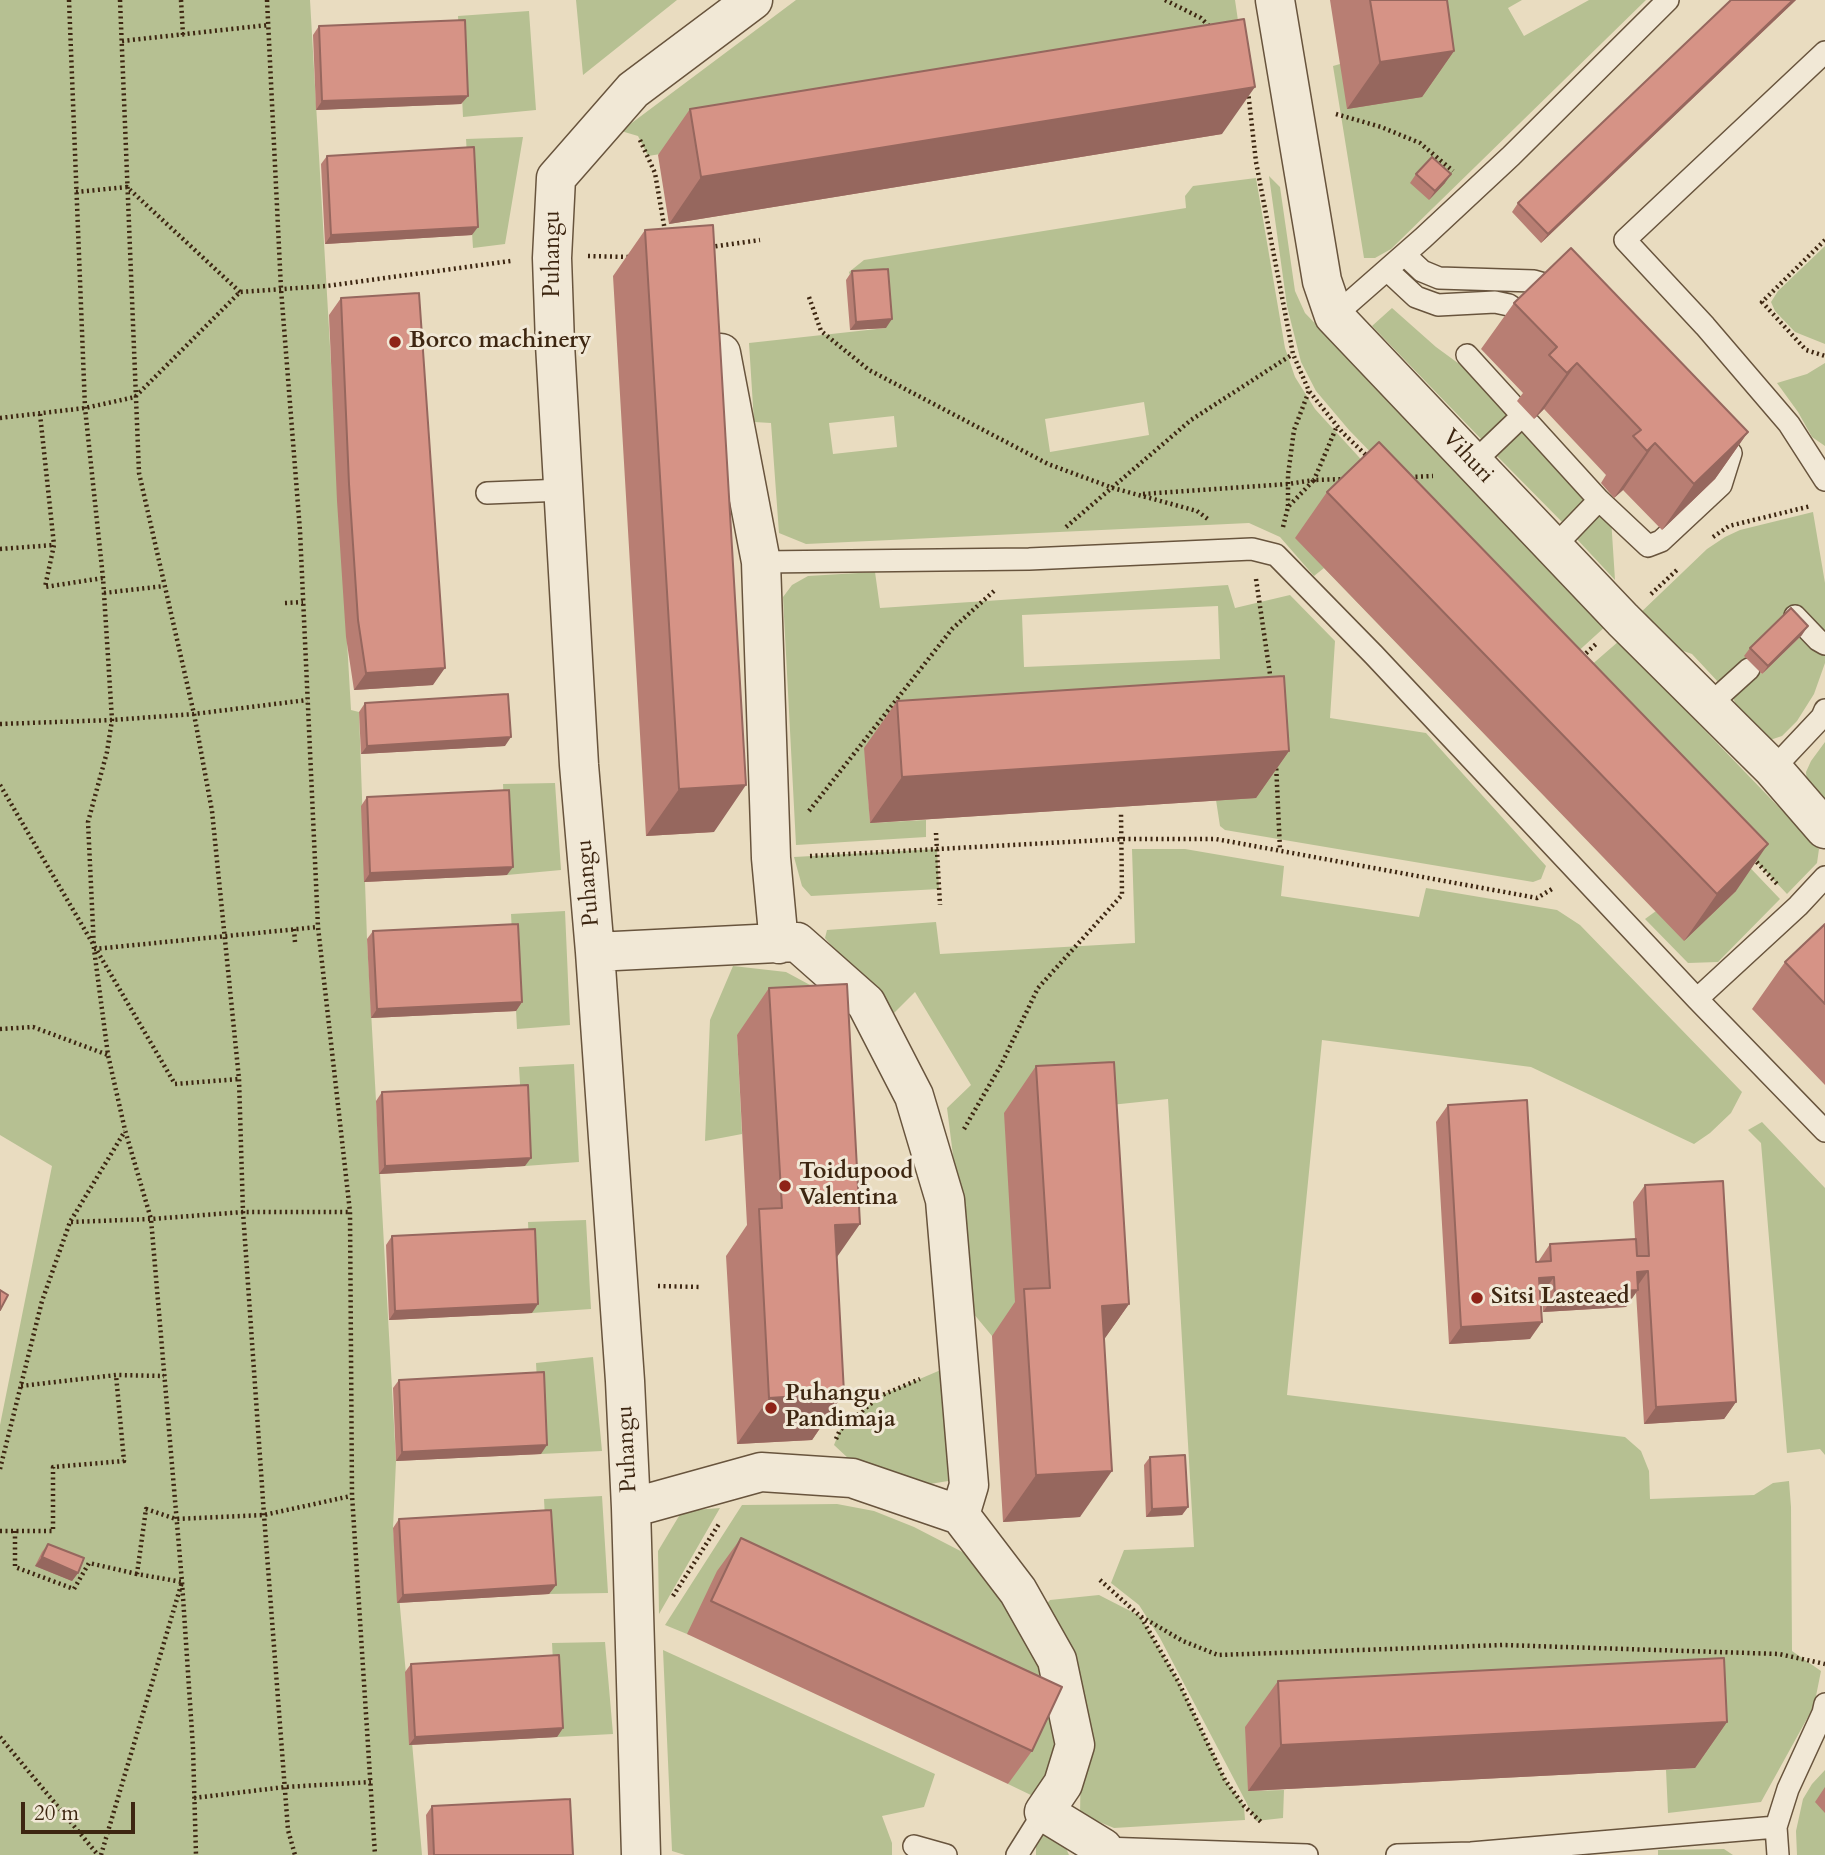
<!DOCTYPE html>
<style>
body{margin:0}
#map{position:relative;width:1825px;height:1855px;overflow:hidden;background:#e9dcc0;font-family:Cardo,serif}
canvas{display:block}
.scale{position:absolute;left:21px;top:1802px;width:114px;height:32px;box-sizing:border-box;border:4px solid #3d2611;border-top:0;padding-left:9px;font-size:21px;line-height:24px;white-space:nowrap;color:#3d2611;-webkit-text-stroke:5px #f1e8d6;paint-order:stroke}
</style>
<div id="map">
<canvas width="1825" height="1855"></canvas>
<div class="scale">20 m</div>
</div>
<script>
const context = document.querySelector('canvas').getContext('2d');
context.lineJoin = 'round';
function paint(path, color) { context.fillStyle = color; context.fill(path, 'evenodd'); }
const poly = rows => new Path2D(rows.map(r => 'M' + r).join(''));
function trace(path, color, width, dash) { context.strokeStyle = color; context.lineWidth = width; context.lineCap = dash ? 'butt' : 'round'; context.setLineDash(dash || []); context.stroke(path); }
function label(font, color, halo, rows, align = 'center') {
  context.font = font + ' Cardo,serif'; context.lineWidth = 6; context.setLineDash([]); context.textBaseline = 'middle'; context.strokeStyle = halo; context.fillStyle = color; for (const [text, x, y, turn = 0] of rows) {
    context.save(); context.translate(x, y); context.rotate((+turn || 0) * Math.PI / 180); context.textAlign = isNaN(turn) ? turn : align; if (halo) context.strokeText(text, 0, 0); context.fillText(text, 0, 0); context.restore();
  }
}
paint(poly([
 [0,0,310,0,351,710,359,712,367,939,396,1461,393,1528,422,1855,0,1855,0,1425,52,1166,0,1135],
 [576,0,677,0,583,75],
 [796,0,1235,0,1244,62,1211,66,648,156,638,136,621,131],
 [1407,0,1522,0,1508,8,1524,36,1589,0,1646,0,1391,249,1375,258,1364,258,1333,66,1340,64],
 [529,11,536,110,463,117,458,16],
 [523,137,505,244,473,248,466,139],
 [1269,176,1280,187,1295,291,1305,313,1607,625,1573,656,1567,655,1349,430,1316,391,1301,362,1287,306],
 [1256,178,1285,348,1295,377,1315,409,1389,490,1780,899,1718,962,1688,963,1645,919,1656,911,1324,568,1314,576,1280,537,1249,523,806,544,779,533,771,423,754,422,749,343,886,328,851,279,849,272,864,260,1186,208,1185,196,1193,186],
 [1144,402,1149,435,1050,452,1045,419],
 [894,416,897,447,833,454,829,423],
 [1825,246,1825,344,1795,332,1775,311,1771,302,1778,291],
 [1392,308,1436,347,1477,377,1512,415,1484,442,1372,326],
 [1825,363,1825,446,1812,437,1798,412,1777,383,1807,374],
 [1524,428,1591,498,1564,524,1496,455],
 [1603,510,1611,518,1615,580,1575,537],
 [1813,512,1825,583,1825,636,1801,612,1720,684,1692,654,1663,644,1637,616,1707,549,1725,537,1740,530],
 [875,572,880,608,1228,585,1235,608,1290,595,1335,641,1330,718,1426,733,1546,866,1541,879,1533,882,1225,830,1220,826,1216,800,865,748,870,823,926,820,926,837,796,845,783,597,792,585,808,576],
 [1218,606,1220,659,1024,667,1022,615],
 [1802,635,1825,654,1825,663,1814,694,1797,721,1782,736,1770,740,1744,726,1732,695,1758,671,1762,674],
 [1619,641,1819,849,1817,863,1787,894,1581,674],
 [1825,742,1825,802,1807,783,1806,772,1811,761],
 [555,783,561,870,507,875,503,784],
 [937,849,939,889,811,896,802,886,794,857],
 [1132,849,1185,849,1284,866,1281,896,1419,917,1426,888,1557,910,1580,925,1742,1092,1731,1113,1710,1133,1694,1144,1531,1067,1322,1040,1287,1395,1625,1437,1641,1451,1649,1471,1650,1499,1754,1495,1773,1483,1789,1481,1791,1507,1792,1651,1821,1671,1814,1706,1761,1802,1668,1813,1666,1770,1695,1768,1246,1727,1249,1791,1284,1790,1283,1818,1256,1821,1160,1638,1139,1605,1111,1583,1124,1550,1194,1547,1168,1099,1082,1108,1017,1335,992,1336,973,1313,947,1108,971,1085,915,992,892,1015,825,938,827,930,936,922,940,954,1135,943],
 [565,911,570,1025,517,1029,511,914],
 [733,966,786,972,823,992,737,1035,742,1134,705,1141,710,1020],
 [574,1064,579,1162,525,1166,519,1067],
 [1762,1122,1825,1188,1825,1455,1820,1449,1787,1453,1761,1143,1748,1130],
 [586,1220,591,1309,532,1313,528,1222],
 [593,1357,602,1451,541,1454,536,1363],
 [943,1369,948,1481,918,1486,849,1459,834,1445,840,1430,880,1396],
 [602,1496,608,1593,549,1594,544,1499],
 [837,1504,874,1511,914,1527,976,1559,1046,1663,1066,1743,1035,1797,1008,1784,1038,1721,687,1634,665,1625,742,1505],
 [720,1508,659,1614,658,1551,682,1511],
 [1099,1595,1140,1616,1179,1683,1225,1780,1244,1806,1245,1820,1114,1828,1080,1814,1082,1705,1042,1609,1050,1600],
 [605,1642,613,1734,557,1737,552,1643],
 [663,1650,935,1774,924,1807,882,1816,892,1843,892,1855,685,1855,672,1851],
 [1825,1770,1825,1855,1797,1855,1796,1831,1803,1799,1812,1784],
 [1051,1830,1065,1846,1069,1855,1036,1855,1036,1840],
 [1724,1849,1733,1855,1658,1855,1658,1850]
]), '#b6c092');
const lane = poly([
 [1825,52,1625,240,1705,326,1789,424,1825,480],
 [1405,255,1422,271,1439,278,1534,281,1562,289],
 [1387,270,1416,297,1438,305,1495,302,1509,305,1520,312],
 [1334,316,1423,238,1511,156,1668,0],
 [1467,355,1599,500,1648,546,1661,541,1721,485,1731,453,1716,437],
 [1473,463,1521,417],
 [487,493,564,490],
 [1553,548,1599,500],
 [761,562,1029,559,1252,549,1276,555,1374,655,1697,999,1825,1131],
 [1795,616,1818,640,1825,644],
 [1708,706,1749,669],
 [1773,769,1822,717,1825,710],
 [1697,999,1798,906,1825,877],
 [1776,1827,1788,1789,1823,1713,1825,1704],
 [914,1846,946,1855],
 [1102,1854,1103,1848,1307,1855],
 [1017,1855,1044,1812],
 [1397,1855,1471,1853,1776,1827,1778,1855]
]);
const street = poly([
 [1275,0,1322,281,1334,316,1623,620,1773,769,1825,829],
 [721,353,761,562,771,858,779,944],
 [595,952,797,942,866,1003,914,1096,945,1200,969,1485,960,1515],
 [631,1508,761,1472,852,1478,960,1515,1018,1591,1057,1660,1075,1745,1063,1784,1044,1812,1103,1848],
 [641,1855,631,1508,625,1381,595,952,579,765,555,344,552,258,556,178,633,90,753,0]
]);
trace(lane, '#68543d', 24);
trace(street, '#68543d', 41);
trace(poly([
 [69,0,85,408,103,578,112,720,107,752,88,822,94,949,108,1055,125,1130,151,1219,182,1582,193,1748,196,1855],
 [120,0,139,473,194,714,212,811,239,1079,243,1212,264,1515,288,1830,295,1855],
 [181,0,183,35],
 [267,0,281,289,300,531,318,927,350,1212,352,1495,375,1855],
 [1165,0,1201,18,1212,29],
 [122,41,268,25],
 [1248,91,1256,162,1293,354,1309,391,1342,432,1369,458],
 [1336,114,1381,127,1420,143,1453,171],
 [640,140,655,173,665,231],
 [76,192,127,187,240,292],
 [1825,240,1762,302,1806,350,1825,356],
 [710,247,760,240],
 [588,256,629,257],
 [809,297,821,331,869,370,1048,464,1113,488,1197,511,1209,520],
 [40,414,54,545,45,587,103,578],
 [0,418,85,408,135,397,240,292,326,286,511,261],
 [1410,477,1433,476],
 [1143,494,1288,484,1314,480,1337,426],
 [1288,506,1288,475,1294,430,1309,391],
 [1066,527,1191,420,1293,354],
 [1283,527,1288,507,1314,480,1345,479],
 [1713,537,1729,526,1811,506],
 [0,549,54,545],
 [1256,579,1271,681],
 [104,593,164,586],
 [1651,594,1678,569],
 [285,603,303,602],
 [1582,657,1596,644],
 [0,724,112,720,194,714,307,700],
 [1276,763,1280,850],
 [0,785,175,1084,239,1079],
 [809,811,952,629,994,591],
 [936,833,940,905],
 [810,856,1122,839,1216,839,1537,898,1552,889],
 [1753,858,1778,885],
 [294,929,295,942],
 [94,949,318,927],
 [0,1029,33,1027,108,1055],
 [964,1129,1001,1065,1038,988,1122,895,1121,813],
 [71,1222,151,1219,243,1212,350,1212],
 [658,1286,702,1287],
 [21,1386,116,1375,164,1376],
 [836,1439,840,1430,880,1396,920,1379],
 [0,1469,42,1301,70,1222,125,1131],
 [0,1531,53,1531,53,1467,124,1461,116,1375],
 [15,1531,15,1567,74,1589,89,1563,137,1574],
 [1100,1580,1140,1616,1183,1641,1218,1655,1503,1645,1779,1654,1825,1664],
 [673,1596,719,1524],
 [1141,1617,1179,1683,1225,1780,1244,1806,1261,1822],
 [0,1737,98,1855],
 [194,1798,285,1787,371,1782],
 [101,1855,182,1582,137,1574,146,1509,176,1519,264,1515,351,1496]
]), '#3d2611', 4.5, [2, 3.5]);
trace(lane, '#f1e8d6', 21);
trace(street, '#f1e8d6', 38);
paint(poly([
 [1330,0,1447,0,1454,51,1422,97,1347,109],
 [1731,0,1796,0,1541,243,1512,212,1518,203],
 [319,26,468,96,461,104,316,110,313,35],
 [690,109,1222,134,669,224,658,155],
 [327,156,472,235,325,244,321,164],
 [1416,174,1445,183,1429,200,1410,183],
 [645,230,714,832,646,836,613,276],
 [852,271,886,328,850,330,846,280],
 [341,298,433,685,354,690,346,637,337,501,329,315],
 [1514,303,1748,432,1715,479,1662,530,1623,490,1614,498,1601,483,1606,475,1544,409,1534,419,1517,401,1523,393,1481,349],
 [1327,492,1736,891,1684,941,1295,538],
 [1802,635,1762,674,1744,656,1750,648],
 [897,701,1289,751,1256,798,870,823,864,748],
 [365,703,505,746,361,754,359,712],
 [367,797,507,875,364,882,361,806],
 [1825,924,1825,1085,1752,1009,1785,962],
 [373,931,522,1002,516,1011,371,1018,367,939],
 [769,988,844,1393,812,1440,737,1444,726,1256,747,1225,737,1035],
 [1036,1066,1129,1304,1104,1339,1080,1517,1003,1522,992,1336,1015,1302,1004,1113],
 [382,1092,525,1166,379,1174,376,1101],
 [1448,1105,1536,1262,1538,1262,1550,1244,1635,1239,1633,1202,1645,1185,1736,1402,1724,1419,1644,1424,1636,1292,1626,1307,1543,1312,1542,1294,1540,1294,1530,1339,1449,1344,1436,1122],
 [392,1236,532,1313,389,1320,386,1245],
 [399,1380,541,1454,396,1461,393,1388],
 [1150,1457,1188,1507,1182,1515,1146,1517,1144,1465],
 [399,1519,556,1585,549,1594,397,1603,393,1528],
 [741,1538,1032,1751,1008,1784,687,1634,717,1571],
 [48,1544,78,1573,72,1581,35,1566,42,1552],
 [411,1664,563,1728,557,1737,409,1745,405,1672],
 [1278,1681,1727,1722,1695,1768,1248,1791,1245,1727],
 [1825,1787,1825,1813,1815,1802],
 [432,1806,573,1855,428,1855,426,1815]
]), '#b87e73');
paint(poly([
 [1793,0,1796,0,1541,243,1548,234],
 [1454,51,1422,97,1347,109,1380,62],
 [1255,87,1222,134,669,224,701,177],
 [468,96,461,104,316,110,322,101],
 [1451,174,1445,183,1429,200,1435,191],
 [478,227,472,235,325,244,331,235],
 [892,319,886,328,850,330,856,322],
 [1577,363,1544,409,1534,419,1567,373],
 [1748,432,1715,479,1662,530,1694,484],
 [1655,443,1623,490,1614,498,1647,451],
 [1808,626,1802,635,1762,674,1768,666],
 [445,668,433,685,354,690,366,673],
 [511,737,505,746,361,754,367,746],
 [1289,751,1256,798,870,823,902,777],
 [746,785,714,832,646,836,679,789],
 [1768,844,1736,891,1684,941,1717,894],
 [513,867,507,875,364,882,370,873],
 [522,1002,516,1011,371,1018,377,1009],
 [531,1158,525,1166,379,1174,385,1166],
 [860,1224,828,1270,835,1225],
 [1648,1271,1636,1288,1637,1272],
 [1554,1277,1542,1294,1527,1295,1539,1278],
 [1638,1290,1626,1307,1543,1312,1555,1295],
 [538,1304,532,1313,389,1320,395,1311],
 [1129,1304,1096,1351,1102,1306],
 [1542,1322,1530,1339,1449,1344,1461,1327],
 [844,1393,812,1440,737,1444,769,1398],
 [1736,1402,1724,1419,1644,1424,1656,1407],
 [547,1445,541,1454,396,1461,402,1452],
 [1112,1471,1080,1517,1003,1522,1036,1475],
 [1188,1507,1182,1515,1146,1517,1152,1509],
 [42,1557,78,1573,72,1581,35,1566],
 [556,1585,549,1594,397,1603,403,1595],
 [1727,1722,1695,1768,1248,1791,1281,1745],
 [563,1728,557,1737,409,1745,415,1737]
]), '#96675e');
const building = poly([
 [1370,0,1447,0,1454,51,1380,62,1370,0],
 [1731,0,1793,0,1548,234,1518,203,1731,0],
 [1244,19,1255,87,701,177,690,109,1244,19],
 [465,20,468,96,322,101,319,26,465,20],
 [474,147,478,227,331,235,327,156,474,147],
 [1432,157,1451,174,1435,191,1416,174,1432,157],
 [713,225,746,785,679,789,645,230,713,225],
 [1571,248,1748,432,1694,484,1655,443,1647,451,1633,436,1641,430,1577,363,1567,373,1549,355,1557,347,1514,303,1571,248],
 [888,269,892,319,856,322,852,271,888,269],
 [419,293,445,668,366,673,358,620,349,484,341,298,419,293],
 [1379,442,1768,844,1717,894,1327,492,1379,442],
 [1791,608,1808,626,1768,666,1750,648,1791,608],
 [1284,676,1289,751,902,777,897,701,1284,676],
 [508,694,511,737,367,746,365,703,508,694],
 [509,790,513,867,370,873,367,797,509,790],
 [518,924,522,1002,377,1009,373,931,518,924],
 [1825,924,1825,1004,1785,962,1825,924],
 [847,984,860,1224,835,1225,844,1393,769,1398,759,1209,782,1208,769,988,847,984],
 [1114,1062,1129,1304,1102,1306,1112,1471,1036,1475,1024,1289,1050,1288,1036,1066,1114,1062],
 [528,1085,531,1158,385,1166,382,1092,528,1085],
 [1527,1100,1536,1262,1551,1261,1550,1244,1636,1239,1637,1256,1649,1256,1645,1185,1723,1181,1736,1402,1656,1407,1648,1271,1637,1272,1638,1290,1555,1295,1554,1277,1539,1278,1542,1322,1461,1327,1448,1105,1527,1100],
 [535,1229,538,1304,395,1311,392,1236,535,1229],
 [0,1290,8,1295,0,1310,0,1290],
 [544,1372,547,1445,402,1452,399,1380,544,1372],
 [1185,1455,1188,1507,1152,1509,1150,1457,1185,1455],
 [551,1510,556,1585,403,1595,399,1519,551,1510],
 [741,1538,1062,1687,1032,1751,711,1601,741,1538],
 [48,1544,84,1558,78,1573,42,1557,48,1544],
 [559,1655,563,1728,415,1737,411,1664,559,1655],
 [1724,1658,1727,1722,1281,1745,1278,1681,1724,1658],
 [570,1799,573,1855,434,1855,432,1806,570,1799]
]);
paint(building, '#d69386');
trace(building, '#96675e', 2);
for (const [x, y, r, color] of [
 [395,342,7,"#8f2418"],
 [785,1186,7,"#8f2418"],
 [1477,1298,7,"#8f2418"],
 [771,1408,7,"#8f2418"]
]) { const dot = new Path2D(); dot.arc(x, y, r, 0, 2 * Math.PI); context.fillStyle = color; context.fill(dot); trace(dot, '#f1e8d6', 2.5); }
label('23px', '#3d2611', '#f1e8d6', [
 ["Puhangu",554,254,-90],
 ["Vihuri",1467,457,47],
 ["Puhangu",589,883,-95],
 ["Puhangu",628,1449,-93]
]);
label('bold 23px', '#3d2611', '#f1e8d6', [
 ["Borco machinery",409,342],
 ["Toidupood",799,1173],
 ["Valentina",799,1199],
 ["Sitsi Lasteaed",1491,1298],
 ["Puhangu",785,1395],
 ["Pandimaja",785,1421]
], 'left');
</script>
